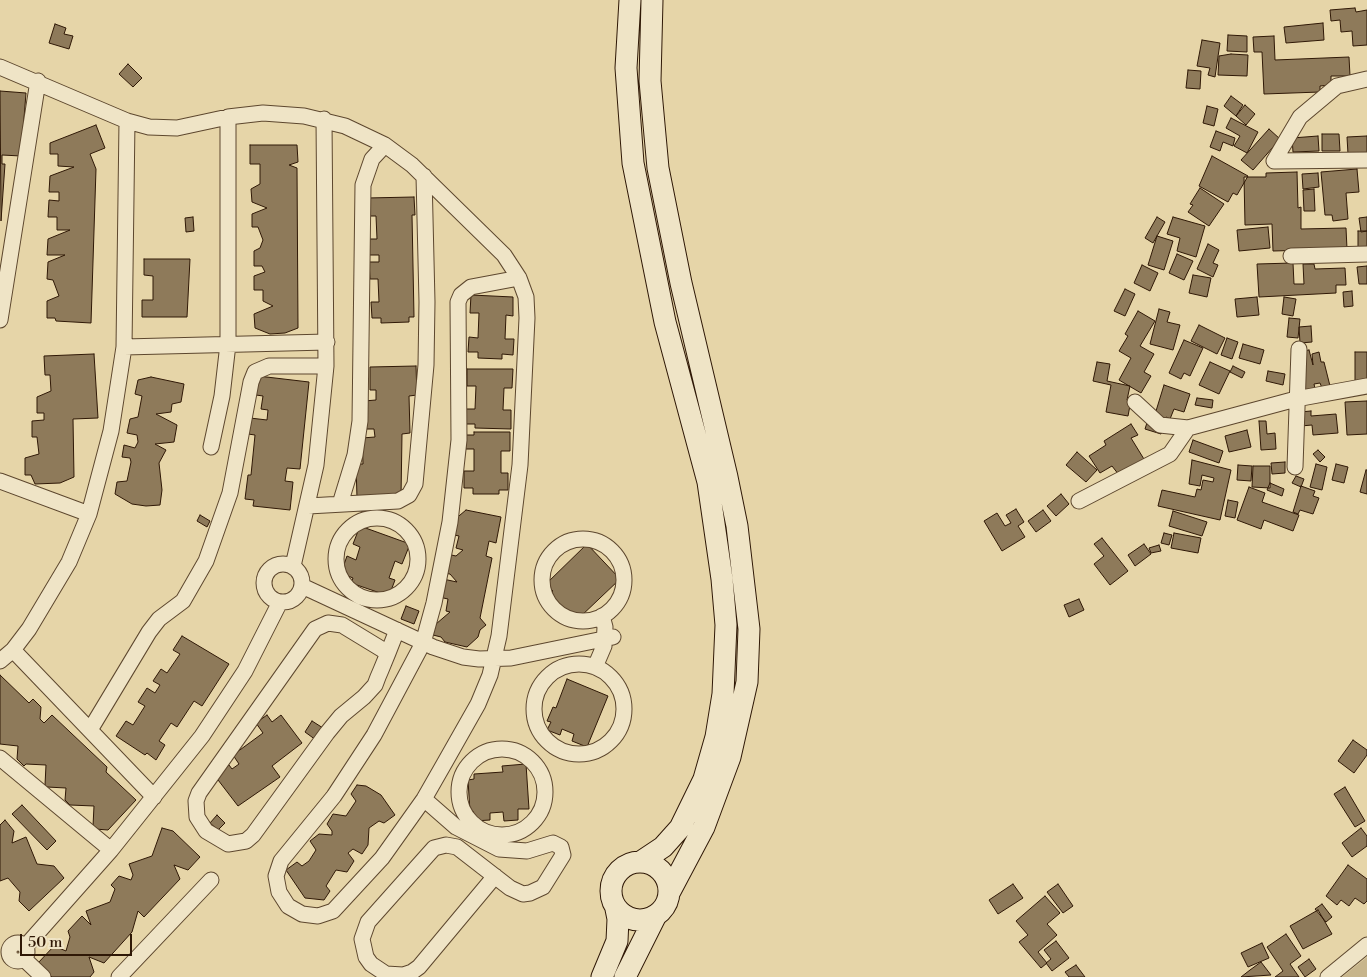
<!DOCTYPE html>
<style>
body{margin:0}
#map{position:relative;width:1367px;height:977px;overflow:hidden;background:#e6d5a8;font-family:"Libre Bodoni",serif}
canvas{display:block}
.scale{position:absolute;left:20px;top:934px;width:112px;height:22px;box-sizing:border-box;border:2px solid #2f1806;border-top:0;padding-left:6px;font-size:15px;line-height:18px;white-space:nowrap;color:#2f1806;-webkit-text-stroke:4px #efe4c6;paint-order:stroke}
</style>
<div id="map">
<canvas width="1367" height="977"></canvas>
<div class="scale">50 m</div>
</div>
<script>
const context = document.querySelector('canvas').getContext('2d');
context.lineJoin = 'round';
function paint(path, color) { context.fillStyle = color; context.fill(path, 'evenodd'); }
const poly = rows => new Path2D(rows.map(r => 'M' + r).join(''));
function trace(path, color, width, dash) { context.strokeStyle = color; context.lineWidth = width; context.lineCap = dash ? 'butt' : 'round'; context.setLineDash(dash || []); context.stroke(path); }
paint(poly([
 [1367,957,1367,977,1342,977]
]), '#c7b58c');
const building = poly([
 [1355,8,1356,12,1367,10,1367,45,1353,46,1352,31,1341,32,1340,20,1331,21,1330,10,1355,8],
 [1323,23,1324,40,1286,43,1284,27,1323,23],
 [55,24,66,28,64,34,73,36,69,49,49,43,55,24],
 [1228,35,1247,36,1247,52,1227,51,1228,35],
 [1274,36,1275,60,1349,57,1350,76,1331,76,1331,85,1320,86,1320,92,1264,94,1262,52,1254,52,1253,37,1274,36],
 [1202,40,1220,43,1215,77,1208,75,1210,68,1197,66,1202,40],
 [1231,54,1248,55,1247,76,1218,75,1219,56,1231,54],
 [128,64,142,78,133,87,119,74,128,64],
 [1188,70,1201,71,1200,89,1186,88,1188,70],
 [0,91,26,93,21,156,2,155,2,164,5,164,1,221,0,91],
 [1231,96,1243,105,1236,116,1224,106,1231,96],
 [1245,105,1255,114,1246,125,1236,116,1245,105],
 [1207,106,1218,109,1214,126,1203,123,1207,106],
 [1231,118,1258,132,1247,153,1234,146,1240,136,1226,128,1231,118],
 [96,125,105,148,90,154,96,169,91,323,56,321,55,318,47,318,47,301,59,296,53,280,47,279,48,262,65,255,47,255,48,239,70,230,57,230,57,217,48,217,49,200,59,201,59,192,49,192,50,176,74,167,58,166,58,154,50,154,50,143,96,125],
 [1269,129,1280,139,1253,170,1241,160,1269,129],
 [1216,131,1235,138,1233,146,1223,142,1220,151,1210,147,1216,131],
 [1322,134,1339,134,1340,151,1322,151,1322,134],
 [1318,136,1319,151,1293,152,1292,138,1318,136],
 [1367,136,1367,153,1348,154,1347,137,1367,136],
 [250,145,297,145,298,162,289,165,297,168,298,328,285,333,270,334,255,328,254,314,273,306,263,301,263,290,254,290,254,276,265,272,262,266,254,266,254,251,260,248,263,240,258,227,252,227,252,214,267,208,252,202,251,189,260,184,260,164,250,164,250,145],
 [1212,156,1248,176,1237,195,1233,193,1228,202,1199,186,1212,156],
 [1357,169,1359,192,1346,193,1348,219,1333,221,1332,215,1325,215,1321,172,1357,169],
 [1297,172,1298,208,1301,207,1301,229,1346,228,1347,249,1273,251,1272,224,1245,225,1244,177,1266,177,1266,173,1297,172],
 [1318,173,1319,187,1303,189,1302,174,1318,173],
 [1200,188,1224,204,1209,226,1188,212,1193,205,1190,204,1200,188],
 [1314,189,1315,211,1304,211,1303,190,1314,189],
 [414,197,415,215,412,215,414,317,409,317,409,322,381,323,381,318,372,318,371,302,379,302,378,279,370,279,369,262,379,262,379,255,369,255,368,239,377,239,376,216,368,216,367,198,414,197],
 [193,217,194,231,186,232,185,218,193,217],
 [1157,217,1165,222,1153,243,1145,238,1157,217],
 [1173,217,1205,226,1196,257,1177,251,1180,238,1167,234,1173,217],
 [1367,217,1367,231,1361,232,1359,218,1367,217],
 [1268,227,1270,248,1239,251,1237,230,1268,227],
 [1358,231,1367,231,1367,250,1358,250,1358,231],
 [1157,236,1173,241,1164,270,1148,265,1157,236],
 [1208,244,1219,250,1213,263,1218,265,1213,277,1197,269,1208,244],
 [1177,254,1193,261,1184,280,1169,273,1177,254],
 [144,259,190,259,187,317,142,317,142,300,153,300,153,276,144,275,144,259],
 [1293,263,1294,284,1304,284,1303,264,1314,264,1315,269,1345,268,1346,285,1336,285,1336,293,1259,297,1257,264,1293,263],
 [1142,265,1158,273,1150,291,1134,283,1142,265],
 [1367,266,1367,284,1359,284,1357,267,1367,266],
 [1193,275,1211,278,1207,297,1189,293,1193,275],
 [1125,289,1135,294,1125,316,1114,311,1125,289],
 [1352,291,1353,306,1344,307,1343,292,1352,291],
 [471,295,513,297,513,316,506,315,505,339,514,339,513,355,502,354,502,359,478,358,478,352,468,352,469,337,478,338,479,313,470,313,471,295],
 [1257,297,1259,315,1237,317,1235,299,1257,297],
 [1284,297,1296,299,1293,316,1282,314,1284,297],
 [1159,309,1170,312,1167,322,1180,325,1173,350,1150,344,1159,309],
 [1138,311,1155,321,1140,346,1154,354,1144,372,1151,376,1141,393,1119,380,1131,358,1119,351,1128,336,1125,334,1138,311],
 [1289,318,1300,319,1298,338,1287,337,1289,318],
 [1199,325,1225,338,1217,354,1191,341,1199,325],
 [1311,326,1312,342,1300,343,1299,327,1311,326],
 [1227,338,1238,342,1232,359,1221,355,1227,338],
 [1184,340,1203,348,1190,376,1184,373,1181,379,1169,373,1184,340],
 [1243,344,1264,350,1260,364,1239,358,1243,344],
 [1309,350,1313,365,1312,354,1319,352,1321,362,1324,362,1330,386,1322,388,1320,383,1314,384,1316,393,1296,397,1293,353,1309,350],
 [1355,352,1367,352,1367,384,1355,384,1355,352],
 [94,354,98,418,73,419,74,477,60,483,35,484,31,475,25,475,25,458,39,454,37,437,32,437,32,421,44,420,44,413,37,413,37,397,51,391,50,375,45,375,44,356,94,354],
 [1097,362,1110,364,1107,381,1130,386,1127,400,1131,400,1128,416,1106,412,1111,385,1093,381,1097,362],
 [1210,362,1230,371,1219,394,1199,385,1210,362],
 [416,366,417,395,409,396,410,433,402,434,401,497,357,498,356,464,363,464,362,438,375,437,374,429,365,429,364,401,376,400,376,390,370,390,370,367,416,366],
 [1233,366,1245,372,1242,378,1230,372,1233,366],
 [467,369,513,369,512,388,504,388,503,410,511,410,511,429,475,428,475,424,466,424,466,409,475,409,476,386,467,386,467,369],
 [1268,371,1285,374,1283,385,1266,381,1268,371],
 [258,376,309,382,300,469,287,468,285,481,293,482,290,510,253,506,254,500,245,499,248,475,251,475,255,435,248,434,250,418,267,420,268,410,261,409,263,396,256,395,258,376],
 [151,377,184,384,181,402,172,404,171,412,156,414,177,425,174,442,155,444,166,450,159,463,162,490,160,505,146,506,132,504,115,494,117,482,127,481,131,462,130,458,122,457,124,445,135,448,138,442,137,435,127,433,130,419,138,417,142,396,135,394,138,380,151,377],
 [1164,385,1190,394,1184,412,1174,409,1170,419,1166,417,1161,434,1145,429,1151,410,1156,411,1164,385],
 [1197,398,1213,400,1212,408,1195,405,1197,398],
 [1367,401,1367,434,1347,435,1345,402,1367,401],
 [1311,411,1311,416,1336,414,1338,433,1313,435,1312,425,1301,426,1300,412,1311,411],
 [1259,421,1266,421,1267,434,1275,433,1276,449,1261,450,1259,421],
 [1131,424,1138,435,1131,438,1147,464,1119,475,1112,466,1100,473,1089,456,1106,445,1104,441,1131,424],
 [1247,430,1251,447,1229,452,1225,436,1247,430],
 [474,432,510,432,510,451,501,451,501,473,508,473,508,490,499,490,499,494,473,494,473,488,464,488,464,471,474,471,474,449,465,449,465,435,474,435,474,432],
 [1193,440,1223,451,1219,463,1189,452,1193,440],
 [1318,450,1325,457,1320,462,1313,454,1318,450],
 [1077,452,1097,470,1086,482,1066,465,1077,452],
 [1192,460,1231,470,1220,520,1158,506,1162,490,1195,497,1197,489,1201,490,1203,480,1213,482,1214,478,1202,475,1200,486,1189,484,1192,460],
 [1285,462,1285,473,1272,474,1271,463,1285,462],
 [1316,464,1327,467,1322,490,1310,487,1316,464],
 [1336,464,1348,467,1344,483,1332,480,1336,464],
 [1238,465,1252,466,1251,481,1237,480,1238,465],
 [1253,466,1270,466,1270,488,1252,487,1253,466],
 [1366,470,1367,470,1367,494,1360,492,1366,470],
 [1296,476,1304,479,1301,487,1292,483,1296,476],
 [1270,483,1284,489,1282,496,1267,490,1270,483],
 [1301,486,1315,491,1313,496,1319,498,1313,514,1300,510,1298,514,1293,512,1301,486],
 [1249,487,1265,493,1262,502,1299,515,1293,531,1264,520,1261,529,1237,520,1249,487],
 [1061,494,1069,504,1056,516,1047,506,1061,494],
 [1228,500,1238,502,1235,518,1225,516,1228,500],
 [1016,509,1024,522,1018,526,1025,537,1002,551,984,521,997,513,1005,526,1011,523,1006,515,1016,509],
 [466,510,501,517,496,543,489,541,486,556,492,558,480,618,486,625,480,630,478,637,467,647,445,642,441,637,433,635,436,624,450,612,446,611,448,599,439,597,443,579,457,582,450,574,443,573,447,554,456,556,463,550,456,548,459,536,450,534,453,521,466,510],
 [1043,510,1051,521,1036,532,1028,521,1043,510],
 [1173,511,1207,522,1202,536,1169,526,1173,511],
 [200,515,210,521,207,527,197,521,200,515],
 [360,526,410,544,402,564,395,561,389,578,395,580,389,596,351,583,353,578,341,573,347,556,356,560,360,547,353,544,360,526],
 [1164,533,1172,535,1169,545,1161,543,1164,533],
 [1174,533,1201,538,1198,553,1171,548,1174,533],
 [1102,538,1128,571,1110,585,1094,564,1104,556,1094,544,1102,538],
 [587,544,620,579,579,618,574,612,571,615,560,605,550,594,553,591,546,584,587,544],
 [1144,544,1151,554,1135,566,1128,555,1144,544],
 [1159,545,1161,551,1151,553,1149,548,1159,545],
 [1079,599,1084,610,1069,617,1064,605,1079,599],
 [406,606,419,611,414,624,401,619,406,606],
 [182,636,229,664,202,706,194,701,177,727,171,723,159,741,165,745,156,760,147,753,145,755,116,736,126,721,133,725,145,706,138,702,147,688,155,693,160,685,153,681,161,669,167,673,180,654,173,650,182,636],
 [0,675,29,703,33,699,41,707,40,719,44,723,52,715,107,767,106,772,136,800,108,830,95,829,93,826,94,806,70,805,65,800,66,788,47,787,45,785,46,765,26,764,24,766,17,759,18,746,0,744,0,675],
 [567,679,608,696,587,747,572,741,574,734,562,729,560,735,547,730,551,722,547,721,553,707,556,708,567,679],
 [267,715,272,722,281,715,302,743,272,766,280,777,238,806,215,776,229,765,232,769,239,764,233,755,263,733,256,723,267,715],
 [312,721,323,728,316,740,305,732,312,721],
 [1353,740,1367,750,1367,755,1354,773,1338,761,1353,740],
 [526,764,529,809,518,809,518,820,504,821,503,812,490,813,490,820,474,821,473,811,470,812,468,780,474,779,474,774,503,772,502,766,526,764],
 [357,785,366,786,381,795,395,815,384,823,379,821,369,828,368,845,362,854,353,849,348,853,354,861,347,872,336,870,326,886,330,891,324,900,305,898,286,870,297,862,302,866,309,861,316,850,310,841,319,834,332,835,332,831,327,824,333,814,346,816,356,801,351,794,357,785],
 [1345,787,1365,821,1355,827,1334,794,1345,787],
 [22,805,56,841,47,850,12,814,22,805],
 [217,815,225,823,218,830,210,823,217,815],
 [5,820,14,831,12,843,26,837,37,864,54,866,64,878,29,911,19,901,20,892,8,878,0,881,0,825,5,820],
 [162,828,173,831,200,857,188,870,174,865,180,879,144,917,138,911,132,932,104,963,89,957,94,972,90,977,52,977,38,963,54,946,66,951,70,937,68,931,82,916,91,925,86,911,110,902,115,889,111,885,119,876,131,880,133,875,129,864,152,856,162,828],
 [1361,828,1367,836,1367,846,1352,857,1342,843,1361,828],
 [1348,865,1367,879,1367,901,1364,904,1355,898,1349,906,1341,900,1337,905,1326,896,1348,865],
 [1013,884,1023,898,998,914,989,900,1013,884],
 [1058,884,1073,906,1063,913,1047,892,1058,884],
 [1045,896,1060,913,1047,924,1057,935,1038,952,1047,963,1041,968,1019,942,1028,935,1016,921,1045,896],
 [1322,904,1332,917,1326,922,1315,909,1322,904],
 [1318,910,1332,934,1303,949,1290,926,1318,910],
 [1286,934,1301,956,1290,964,1299,977,1275,977,1283,971,1267,947,1286,934],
 [1056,941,1069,958,1052,971,1046,963,1051,959,1044,950,1056,941],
 [1262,943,1269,958,1248,967,1241,953,1262,943],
 [1309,959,1316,969,1305,977,1298,967,1309,959],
 [1261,962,1271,975,1241,977,1250,970,1261,962],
 [1076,965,1085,977,1069,977,1065,972,1076,965]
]);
paint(building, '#8e7a5a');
trace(building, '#2f1806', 1);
const street = poly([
 [0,67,127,121,149,127,177,128,228,117,263,113,304,116,345,126,385,145,412,165,504,255,519,278],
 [1274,161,1300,117,1337,86,1367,79],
 [1274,161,1367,160],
 [1291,256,1367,254],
 [519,278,526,297,527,318,520,465,499,636,490,675,478,704,444,764,424,799,382,858,333,911,318,916,302,914,288,906,279,892,276,876,281,861,334,796,374,735,423,643,434,603,450,522,459,440,458,302,461,295,471,287,519,278],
 [0,320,38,81],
 [124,347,327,342],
 [1135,402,1160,425,1188,428],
 [211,447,222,396,228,344,228,117],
 [1295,467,1299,349],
 [0,481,89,514],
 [1079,501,1170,454,1188,428,1296,399,1367,386],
 [340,504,355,455,360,421,363,185,372,159,385,145],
 [308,506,398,501,409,495,415,484,426,365,427,302,424,176],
 '336 559a41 41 0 1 1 82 0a41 41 0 1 1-82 0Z',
 '542 580a41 41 0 1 1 82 0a41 41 0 1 1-82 0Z',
 '264 583a19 19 0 1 1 38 0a19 19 0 1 1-38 0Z',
 [293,566,316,465,326,366,324,119],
 [302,586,433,647,463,657,479,659,511,658,613,637],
 [13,650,154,797],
 [388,653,342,625,328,623,315,629,199,793,196,801,197,817,206,831,228,844,246,841,253,835,327,733,341,716,364,697,375,685,378,677,381,670,388,653,397,630],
 [0,661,13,650,29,629,69,562,89,514,111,431,124,347,127,121],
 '534 709a45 45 0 1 1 90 0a45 45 0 1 1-90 0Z',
 [595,667,604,646,605,627,602,616],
 [90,730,149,632,159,619,183,601,206,561,230,493,251,382,255,372,269,366,326,366],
 '459 792a43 43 0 1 1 86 0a43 43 0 1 1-86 0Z',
 [0,758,111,850],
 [424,799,456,827,499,849,527,851,553,843,561,847,563,855,543,887,530,893,523,894,510,888,457,847,446,845,434,848,368,922,362,939,366,957,371,964,386,974,403,975,412,972,419,967,495,876],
 '9 952a9 9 0 1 1 18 0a9 9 0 1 1-18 0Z',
 [25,947,111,850,202,736,245,671,280,602],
 [24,959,43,977],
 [119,977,211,880],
 [1328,977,1367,945]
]);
const secondary = poly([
 [630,0,626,68,633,163,665,322,708,482,722,579,726,625,723,694,716,737,704,779,680,828,663,847,642,861],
 [652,0,650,81,658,168,681,283,727,477,737,526,749,629,747,682,730,757,704,827,669,893],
 '611 891a29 29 0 1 1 58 0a29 29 0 1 1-58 0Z',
 [602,977,617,941,618,919,616,909],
 [625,977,655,917]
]);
trace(street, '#5d472e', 17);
trace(secondary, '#2f1806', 23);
trace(street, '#efe4c6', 15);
trace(secondary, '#efe4c6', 21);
</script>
